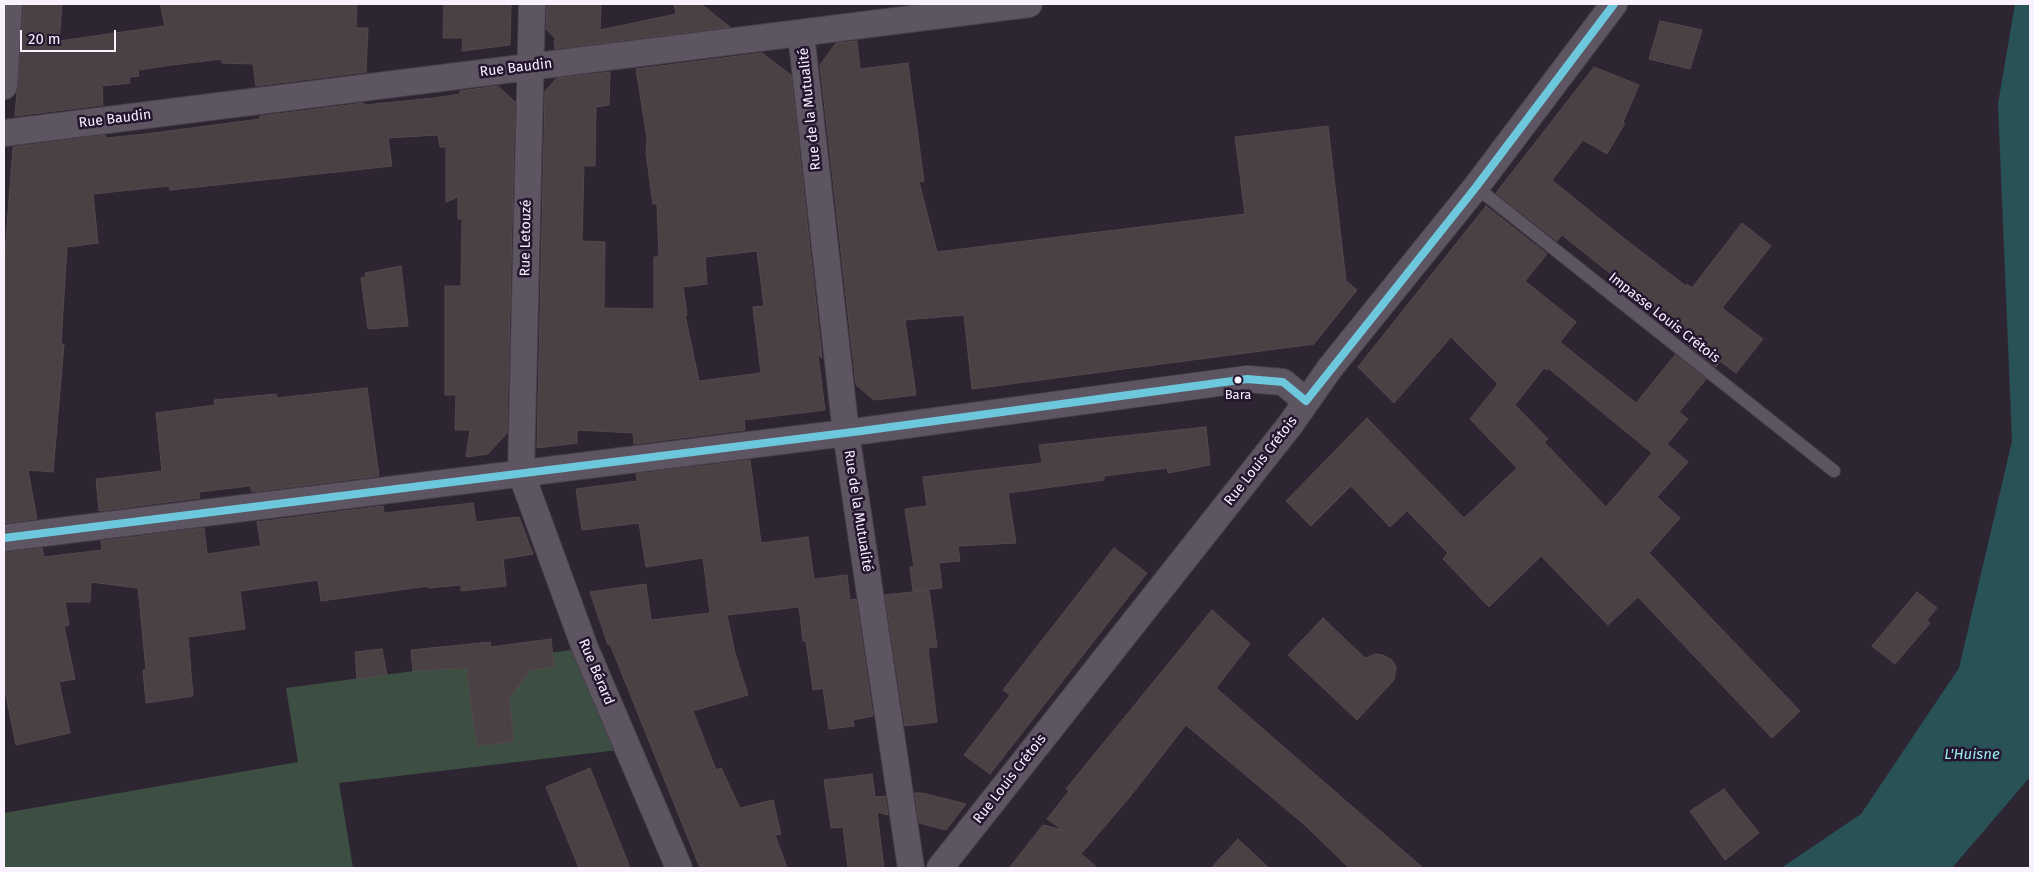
<!DOCTYPE html>
<meta charset="utf-8">
<style>
body{margin:0}
#map{position:relative;width:2034px;height:872px;overflow:hidden;background:#2e2532;font-family:"Fira Sans",sans-serif}
canvas{display:block}
.frame{position:absolute;inset:0;border:5px solid #faf1ff;pointer-events:none}
.scale{position:absolute;left:20px;top:30px;width:96px;height:22px;box-sizing:border-box;border:2px solid #faf1ff;border-top:0;padding-left:6px;font-size:15px;line-height:18px;white-space:nowrap;color:#faf1ff;-webkit-text-stroke:4px #25152e;paint-order:stroke}
</style>
<div id="map">
<canvas width="2034" height="872"></canvas>
<div class="frame"></div>
<div class="scale">20 m</div>
</div>
<script>
const context = document.querySelector('canvas').getContext('2d');
context.lineJoin = 'round';
function paint(path, color) { context.fillStyle = color; context.fill(path, 'evenodd'); }
const poly = rows => new Path2D(rows.map(r => 'M' + r).join(''));
function trace(path, color, width, dash) { context.strokeStyle = color; context.lineWidth = width; context.lineCap = dash ? 'butt' : 'round'; context.setLineDash(dash || []); context.stroke(path); }
function label(font, color, halo, rows, align = 'center') {
  context.font = font + ' "Fira Sans",sans-serif'; context.lineWidth = 5; context.setLineDash([]); context.textBaseline = 'middle'; context.strokeStyle = halo; context.fillStyle = color; for (const [text, x, y, turn = 0] of rows) {
    context.save(); context.translate(x, y); context.rotate((+turn || 0) * Math.PI / 180); context.textAlign = isNaN(turn) ? turn : align; if (halo) context.strokeText(text, 0, 0); context.fillText(text, 0, 0); context.restore();
  }
}
paint(poly([
 [571,650,618,750,339,783,353,868,4,868,4,813,298,762,286,688]
]), '#3d4f43');
paint(poly([
 [2015,4,2030,4,2030,777,1952,868,1781,868,1861,814,1959,668,2012,441,1998,104]
]), '#285255');
const building = poly([
 [24,4,62,4,59,41,165,26,160,4,357,4,356,28,368,28,366,72,256,86,253,64,222,63,222,59,172,65,138,70,139,76,129,77,130,83,102,86,103,105,15,116,24,4],
 [444,4,511,4,510,45,462,51,463,38,443,38,444,4],
 [547,4,601,4,600,30,676,14,674,4,701,4,730,27,555,49,554,40,556,39,546,29,547,4],
 [1660,21,1702,30,1690,69,1649,59,1660,21],
 [857,41,860,69,908,63,924,181,919,182,937,252,1245,214,1235,137,1328,126,1346,281,1357,290,1314,344,972,389,964,315,905,320,916,395,874,400,856,385,820,65,836,43,857,41],
 [762,53,791,75,822,358,818,355,825,410,744,420,745,430,634,444,633,433,577,430,577,443,537,448,545,91,557,78,610,72,609,105,596,107,595,166,584,166,582,241,605,242,604,308,654,309,654,257,659,257,657,204,653,204,646,153,647,138,636,69,762,53],
 [757,251,764,306,753,307,761,373,699,381,685,315,687,315,683,287,707,284,705,257,757,251],
 [1594,67,1639,85,1623,122,1625,123,1607,154,1583,140,1552,180,1617,233,1686,286,1687,284,1692,288,1742,223,1771,246,1722,308,1763,339,1736,373,1720,361,1716,367,1686,343,1690,337,1562,235,1557,241,1496,193,1594,67],
 [498,86,515,102,507,433,488,454,466,457,470,430,455,430,456,395,445,395,445,286,461,286,462,219,458,219,458,197,446,202,446,147,440,147,438,135,388,138,392,166,170,190,169,186,93,194,98,243,67,247,61,344,64,344,53,472,28,470,37,519,4,523,4,266,13,147,105,135,106,138,146,134,260,119,260,116,364,103,364,105,434,98,460,94,460,91,498,86],
 [1486,206,1547,254,1525,281,1576,322,1560,342,1636,403,1675,355,1706,379,1679,412,1688,419,1667,444,1688,462,1657,497,1680,518,1649,553,1800,711,1772,738,1638,597,1608,625,1541,556,1489,607,1443,559,1448,553,1407,511,1390,527,1351,486,1311,526,1286,501,1367,418,1464,518,1517,468,1470,419,1498,384,1451,337,1394,403,1358,367,1486,206],
 [1544,368,1547,370,1548,368,1652,453,1606,507,1544,442,1548,439,1515,405,1544,368],
 [401,266,408,326,368,329,361,278,366,277,365,273,401,266],
 [367,388,379,476,252,492,250,486,199,492,200,498,99,511,96,479,162,471,156,413,215,405,214,400,276,394,277,398,367,388],
 [1206,427,1210,465,1168,473,1167,468,1104,476,1104,480,1008,493,1016,543,958,546,960,561,939,563,942,588,913,591,910,567,914,567,905,509,927,506,923,477,1042,463,1039,445,1206,427],
 [750,460,761,543,808,537,814,579,847,575,850,600,856,599,873,716,853,720,854,726,829,729,823,688,813,690,806,641,803,641,799,607,727,615,735,653,748,695,693,711,716,770,721,768,740,808,773,800,781,834,775,835,787,868,700,868,610,644,608,645,590,592,646,584,651,620,710,613,703,558,646,567,639,523,582,530,576,489,637,481,636,474,750,460],
 [473,503,476,522,519,517,533,554,503,559,506,586,461,591,461,585,428,588,428,586,321,601,318,580,240,591,245,629,188,637,193,696,146,703,143,670,146,670,138,588,91,582,90,602,65,602,69,625,64,626,75,679,59,682,70,733,16,745,4,685,4,553,42,548,44,557,102,550,101,541,204,528,207,554,261,546,257,522,383,506,384,513,473,503],
 [1114,548,1147,573,990,774,964,755,1010,695,1003,690,1114,548],
 [929,590,937,647,928,648,937,722,905,726,885,595,929,590],
 [1917,592,1937,608,1927,620,1930,623,1895,664,1872,646,1917,592],
 [1212,610,1250,644,1216,688,1423,868,1349,868,1306,826,1186,725,1129,798,1081,854,1098,868,1009,868,1043,825,1063,830,1047,819,1069,791,1066,789,1212,610],
 [1323,618,1365,658,1376,654,1383,655,1392,660,1396,667,1394,680,1357,720,1288,655,1323,618],
 [551,639,554,667,530,670,509,699,514,741,477,746,466,668,413,671,411,650,490,642,491,647,551,639],
 [382,649,387,675,357,679,355,652,382,649],
 [590,768,617,835,630,868,579,868,546,787,590,768],
 [872,774,875,797,885,796,888,815,877,812,884,868,848,868,843,827,831,828,824,780,872,774],
 [1724,789,1759,833,1725,860,1690,811,1724,789],
 [915,793,922,793,966,804,946,830,919,823,915,793],
 [1238,839,1269,868,1211,868,1238,839]
]);
paint(building, '#4a4145');
trace(building, '#54494c', 1);
const lane = poly([
 [1476,187,1834,471]
]);
const street = poly([
 [532,4,521,473,585,648,679,868],
 [801,34,846,433,911,868],
 [4,86,9,4],
 [4,133,1029,4],
 [4,538,861,431,1247,379,1283,382,1306,401],
 [940,868,1290,425,1330,368,1476,187,1614,4]
]);
trace(lane, '#47404b', 14);
trace(street, '#47404b', 28);
trace(lane, '#5d5561', 12);
trace(street, '#5d5561', 26);
trace(poly([
 [1306,401,1476,187,1614,4],
 [4,538,861,431,1247,379,1283,382,1306,401]
]), '#6dc7dd', 8);
for (const [x, y, r, color] of [
 [1238,380,4.5,"#faf1ff"]
]) { const dot = new Path2D(); dot.arc(x, y, r, 0, 2 * Math.PI); context.fillStyle = color; context.fill(dot); trace(dot, '#25152e', 2); }
label('13px', '#faf1ff', '#25152e', [
 ["Bara",1238,395]
]);
label('14px', '#faf1ff', '#25152e', [
 ["Rue Baudin",516,68,-7],
 ["Rue de la Mutualité",810,109,-96],
 ["Rue Baudin",115,119,-7],
 ["Rue Letouzé",526,238,-89],
 ["Impasse Louis Crétois",1664,318,38],
 ["Rue Louis Crétois",1261,461,-52],
 ["Rue de la Mutualité",858,511,81],
 ["Rue Bérard",596,672,67],
 ["Rue Louis Crétois",1010,779,-52]
]);
label('italic 15px', '#96ebef', '#25152e', [
 ["L'Huisne",1972,755]
]);
</script>
